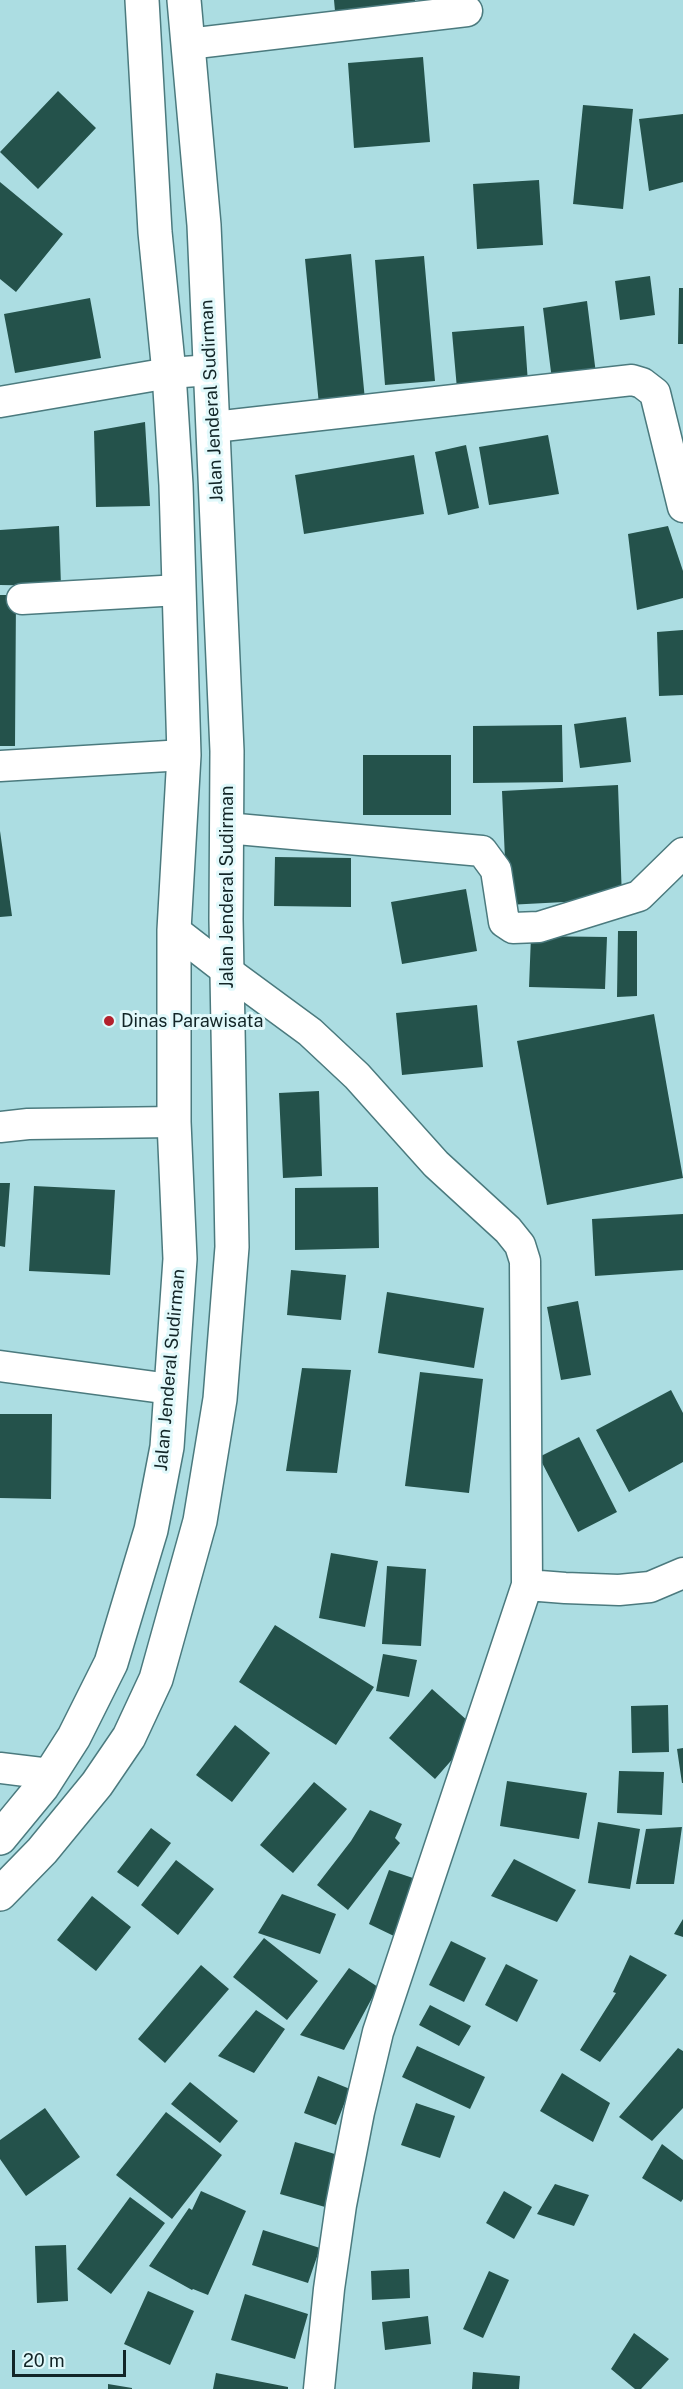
<!DOCTYPE html>
<style>
body{margin:0}
#map{position:relative;width:683px;height:2389px;overflow:hidden;background:#acdde2;font-family:"Public Sans",sans-serif}
canvas{display:block}
.scale{position:absolute;left:12px;top:2350px;width:114px;height:27px;box-sizing:border-box;border:3px solid #122527;border-top:0;padding-left:8px;font-size:18px;line-height:21px;white-space:nowrap;color:#122527;-webkit-text-stroke:4px #e1f9fb;paint-order:stroke}
</style>
<div id="map">
<canvas width="683" height="2389"></canvas>
<div class="scale">20 m</div>
</div>
<script>
const context = document.querySelector('canvas').getContext('2d');
context.lineJoin = 'round';
function paint(path, color) { context.fillStyle = color; context.fill(path, 'evenodd'); }
const poly = rows => new Path2D(rows.map(r => 'M' + r).join(''));
function trace(path, color, width, dash) { context.strokeStyle = color; context.lineWidth = width; context.lineCap = dash ? 'butt' : 'round'; context.setLineDash(dash || []); context.stroke(path); }
function label(font, color, halo, rows, align = 'center') {
  context.font = font + ' "Public Sans",sans-serif'; context.lineWidth = 6; context.setLineDash([]); context.textBaseline = 'middle'; context.strokeStyle = halo; context.fillStyle = color; for (const [text, x, y, turn = 0] of rows) {
    context.save(); context.translate(x, y); context.rotate((+turn || 0) * Math.PI / 180); context.textAlign = isNaN(turn) ? turn : align; if (halo) context.strokeText(text, 0, 0); context.fillText(text, 0, 0); context.restore();
  }
}
paint(poly([
 [334,0,415,0,416,9,336,22],
 [423,57,430,142,354,148,348,63],
 [58,91,96,128,38,189,0,152],
 [583,105,633,109,623,209,573,204],
 [683,114,683,182,649,191,639,119],
 [539,180,543,245,477,249,473,184],
 [0,182,63,234,16,292,0,279],
 [351,254,365,400,319,405,305,259],
 [424,256,435,381,385,385,375,260],
 [650,276,655,315,620,320,615,281],
 [679,288,683,288,683,344,678,344],
 [90,298,101,358,15,373,4,314],
 [587,301,596,374,552,380,543,308],
 [524,326,528,383,457,389,452,332],
 [145,422,150,506,96,507,94,431],
 [548,435,559,494,489,505,479,447],
 [466,445,479,508,448,515,435,452],
 [414,455,424,514,304,534,295,475],
 [59,526,61,586,0,585,0,530],
 [668,526,683,571,683,598,637,610,628,534],
 [0,595,16,595,15,746,0,746],
 [683,630,683,695,659,696,657,632],
 [626,717,631,762,580,768,574,724],
 [562,725,563,782,473,783,473,726],
 [363,755,451,755,451,815,363,815],
 [618,785,622,899,507,905,502,791],
 [0,831,12,916,0,917],
 [275,857,351,858,351,907,274,906],
 [466,889,477,951,402,964,391,902],
 [618,931,637,931,637,996,617,997],
 [531,936,607,937,605,989,529,987],
 [477,1005,483,1067,402,1075,396,1013],
 [654,1014,683,1178,547,1205,517,1041],
 [319,1091,322,1176,283,1178,279,1093],
 [0,1183,10,1183,5,1247,0,1246],
 [34,1186,115,1190,110,1275,29,1271],
 [378,1187,379,1248,295,1250,295,1188],
 [683,1214,683,1270,595,1276,592,1219],
 [291,1270,346,1275,341,1320,287,1315],
 [387,1292,484,1308,474,1368,378,1353],
 [578,1301,591,1375,561,1380,547,1307],
 [302,1368,351,1370,337,1473,286,1471],
 [420,1372,483,1379,469,1493,405,1486],
 [671,1390,683,1413,683,1462,629,1492,596,1430],
 [0,1414,52,1414,51,1499,0,1498],
 [579,1437,617,1512,578,1532,539,1457],
 [331,1553,378,1561,365,1627,319,1618],
 [387,1566,426,1569,421,1646,382,1644],
 [275,1625,374,1687,336,1745,239,1682],
 [383,1654,417,1660,409,1697,376,1691],
 [432,1689,478,1730,435,1779,389,1738],
 [668,1705,669,1752,632,1753,631,1706],
 [235,1725,270,1753,232,1802,196,1775],
 [683,1748,683,1783,682,1783,677,1749],
 [619,1771,664,1772,662,1815,617,1813],
 [507,1781,587,1793,579,1839,500,1826],
 [314,1782,347,1809,293,1873,260,1845],
 [370,1810,402,1824,395,1838,400,1843,348,1910,317,1885,351,1841],
 [598,1822,640,1829,630,1889,588,1883],
 [682,1827,674,1884,636,1884,646,1829],
 [151,1828,171,1843,138,1887,117,1872],
 [514,1859,576,1890,557,1922,491,1896],
 [176,1860,214,1889,178,1935,141,1905],
 [389,1870,419,1880,396,1937,369,1924],
 [282,1894,336,1914,320,1954,258,1933],
 [92,1896,131,1927,96,1971,57,1940],
 [683,1919,683,1937,674,1934],
 [264,1938,318,1981,287,2020,233,1977],
 [451,1941,486,1958,464,2002,429,1985],
 [630,1955,667,1975,600,2062,580,2050,616,1993,613,1992],
 [506,1964,538,1980,517,2022,485,2005],
 [201,1965,229,1989,165,2063,138,2039],
 [349,1968,378,1987,344,2050,300,2035],
 [430,2005,471,2026,459,2046,419,2025],
 [256,2010,285,2029,254,2073,218,2056],
 [417,2046,485,2077,470,2109,402,2077],
 [678,2048,683,2051,683,2108,652,2141,619,2117],
 [562,2073,610,2103,593,2142,540,2111],
 [318,2076,350,2089,336,2125,304,2113],
 [190,2082,238,2121,220,2143,171,2104],
 [416,2103,455,2116,440,2158,401,2145],
 [45,2108,80,2157,26,2196,0,2159,0,2140],
 [166,2112,222,2155,172,2219,116,2175],
 [295,2142,348,2158,332,2209,280,2194],
 [662,2144,683,2160,683,2199,681,2202,642,2178],
 [555,2184,589,2195,574,2226,537,2214],
 [201,2191,246,2211,208,2295,193,2289,192,2290,149,2266,189,2208,192,2210],
 [504,2191,532,2207,514,2239,486,2223],
 [130,2197,165,2223,111,2294,77,2269],
 [263,2230,320,2248,308,2283,252,2265],
 [66,2245,68,2301,37,2303,35,2246],
 [409,2269,410,2298,372,2300,371,2271],
 [489,2271,509,2280,483,2338,463,2329],
 [148,2291,194,2311,170,2365,124,2344],
 [245,2294,308,2314,295,2359,231,2340],
 [428,2316,431,2344,385,2350,382,2322],
 [634,2333,669,2359,641,2389,635,2389,611,2369],
 [473,2372,520,2376,519,2389,472,2389],
 [216,2373,288,2387,288,2389,213,2389],
 [108,2384,132,2388,132,2389,108,2389]
]), '#24524b');
const minor = poly([
 [188,44,467,11],
 [0,402,169,373,211,370],
 [214,427,632,380,642,383,655,393,683,507],
 [22,599,179,590],
 [0,766,184,755],
 [226,828,482,851,496,870,504,922,513,928,539,927,639,896,683,853],
 [174,930,227,971,310,1032,357,1076,436,1164,508,1230,520,1245,525,1261,527,1585,378,2032,359,2112,341,2205,329,2289,319,2389],
 [0,1127,28,1124,174,1122],
 [0,1366,170,1389],
 [527,1585,565,1588,619,1590,650,1587,683,1573],
 [0,1768,50,1774]
]);
const trunk = poly([
 [0,1838,42,1787,74,1737,111,1663,151,1530,167,1447,180,1259,174,1122,174,930,184,755,176,485,169,373,155,232,142,0],
 [0,1894,42,1851,97,1784,129,1737,156,1679,200,1521,220,1399,232,1247,226,919,227,751,204,225,184,0]
]);
trace(minor, '#4b7a7e', 33);
trace(trunk, '#4b7a7e', 36);
trace(minor, '#fff', 30);
trace(trunk, '#fff', 33);
for (const [x, y, r, color] of [
 [109,1021,6,"#b3212d"]
]) { const dot = new Path2D(); dot.arc(x, y, r, 0, 2 * Math.PI); context.fillStyle = color; context.fill(dot); trace(dot, '#e1f9fb', 2); }
label('18px', '#122527', '#e1f9fb', [
 ["Jalan Jenderal Sudirman",212,401,-93],
 ["Jalan Jenderal Sudirman",227,887,-90],
 ["Jalan Jenderal Sudirman",170,1370,-85]
]);
label('18px', '#122527', '#e1f9fb', [
 ["Dinas Parawisata",121,1021]
], 'left');
</script>
